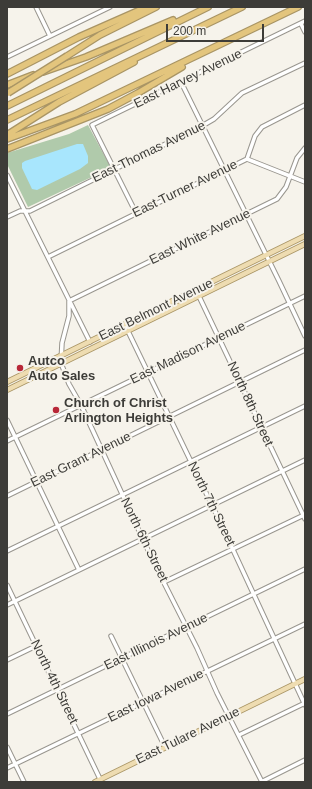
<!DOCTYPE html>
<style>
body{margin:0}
#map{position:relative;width:312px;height:789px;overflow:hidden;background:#f6f3eb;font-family:Arial,sans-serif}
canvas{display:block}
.frame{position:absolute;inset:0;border:8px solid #3d3c38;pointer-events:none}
.scale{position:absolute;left:166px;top:24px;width:98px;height:18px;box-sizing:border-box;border:2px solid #3d3c38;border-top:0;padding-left:5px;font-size:12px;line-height:14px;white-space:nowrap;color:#3d3c38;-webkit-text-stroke:3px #f6f3eb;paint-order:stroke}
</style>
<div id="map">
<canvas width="312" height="789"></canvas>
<div class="frame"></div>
<div class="scale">200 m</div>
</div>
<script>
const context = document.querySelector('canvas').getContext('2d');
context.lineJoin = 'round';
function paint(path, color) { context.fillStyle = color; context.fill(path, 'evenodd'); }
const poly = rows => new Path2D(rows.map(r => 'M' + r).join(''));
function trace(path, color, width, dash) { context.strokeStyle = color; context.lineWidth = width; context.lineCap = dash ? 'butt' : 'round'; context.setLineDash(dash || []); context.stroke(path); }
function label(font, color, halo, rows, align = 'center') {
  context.font = font + ' Arial,sans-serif'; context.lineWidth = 4; context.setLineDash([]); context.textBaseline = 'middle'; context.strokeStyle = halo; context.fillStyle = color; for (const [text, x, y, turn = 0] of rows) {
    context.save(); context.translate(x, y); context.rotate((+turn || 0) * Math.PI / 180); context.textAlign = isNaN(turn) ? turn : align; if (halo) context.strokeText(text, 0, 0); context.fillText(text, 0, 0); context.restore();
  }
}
paint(poly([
 [88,125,111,168,28,207,7,164,7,153,69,134]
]), '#b0caab');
paint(poly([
 [77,144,83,144,88,156,88,163,80,169,37,190,32,189,22,168,22,163,25,161]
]), '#a8e6fd');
const minor = poly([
 [36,7,50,36],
 [301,24,305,32],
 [7,57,110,7],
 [181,82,279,281,305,336],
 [247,159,305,182],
 [7,175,90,342],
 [136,213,92,125,305,21],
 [7,217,20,211,30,211,202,126,214,119,242,93,305,63],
 [48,257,247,159,255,136,262,127,305,105],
 [196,290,305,519],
 [125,325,222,526,305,705],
 [7,420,79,570],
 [7,441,305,296],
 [7,496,305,350],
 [7,551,305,406],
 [164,582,304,515],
 [7,585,100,779],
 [7,605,305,460],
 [111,636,165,747],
 [7,660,36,646],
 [7,714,305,569],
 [239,735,305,703],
 [7,747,24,782],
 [7,768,305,624],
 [261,782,305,760],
 [262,782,217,693,197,648,153,561,81,405,69,384,61,363,62,343,69,316,69,301,277,199,286,187,297,158,305,148]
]);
const major = poly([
 [7,382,305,236],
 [7,390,305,244],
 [95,782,305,679]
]);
const highway = poly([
 [67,56,100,35,156,7],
 [43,72,86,57,173,20],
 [7,74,79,37,147,7],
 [7,85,33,75],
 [7,106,208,7],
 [7,120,242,7],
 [7,135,59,102,134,62],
 [7,139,75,114,298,7],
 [7,149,108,109,138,93,182,67]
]);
trace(minor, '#99968f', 5.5);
trace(major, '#a99565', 6);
trace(highway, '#a99565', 8);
trace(minor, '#fff', 3.5);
trace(major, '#eedcb1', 4.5);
trace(highway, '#e3c57d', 5.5);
const highwayBridge = poly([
 [8,93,67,56]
]);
trace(highwayBridge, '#a99565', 8, []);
trace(highwayBridge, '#e3c57d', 5.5);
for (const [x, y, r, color] of [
 [20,368,4,"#b82738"],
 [56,410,4,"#b82738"]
]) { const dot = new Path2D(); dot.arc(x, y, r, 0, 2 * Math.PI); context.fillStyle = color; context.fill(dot); trace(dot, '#f6f3eb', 1.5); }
label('13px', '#3d3c38', '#f6f3eb', [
 ["East Harvey Avenue",188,79,-26],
 ["East Thomas Avenue",149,152,-26],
 ["East Turner Avenue",185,189,-26],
 ["East White Avenue",200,237,-26],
 ["East Belmont Avenue",156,310,-26],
 ["East Madison Avenue",188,353,-26],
 ["North 8th Street",250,404,65],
 ["East Grant Avenue",81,460,-26],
 ["North 7th Street",211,504,64],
 ["North 6th Street",144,540,64],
 ["East Illinois Avenue",156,642,-26],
 ["North 4th Street",54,682,64],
 ["East Iowa Avenue",156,696,-26],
 ["East Tulare Avenue",188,736,-26]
]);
label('bold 13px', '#3d3c38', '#f6f3eb', [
 ["Autco",28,361],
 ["Auto Sales",28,376],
 ["Church of Christ",64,403],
 ["Arlington Heights",64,418]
], 'left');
</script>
